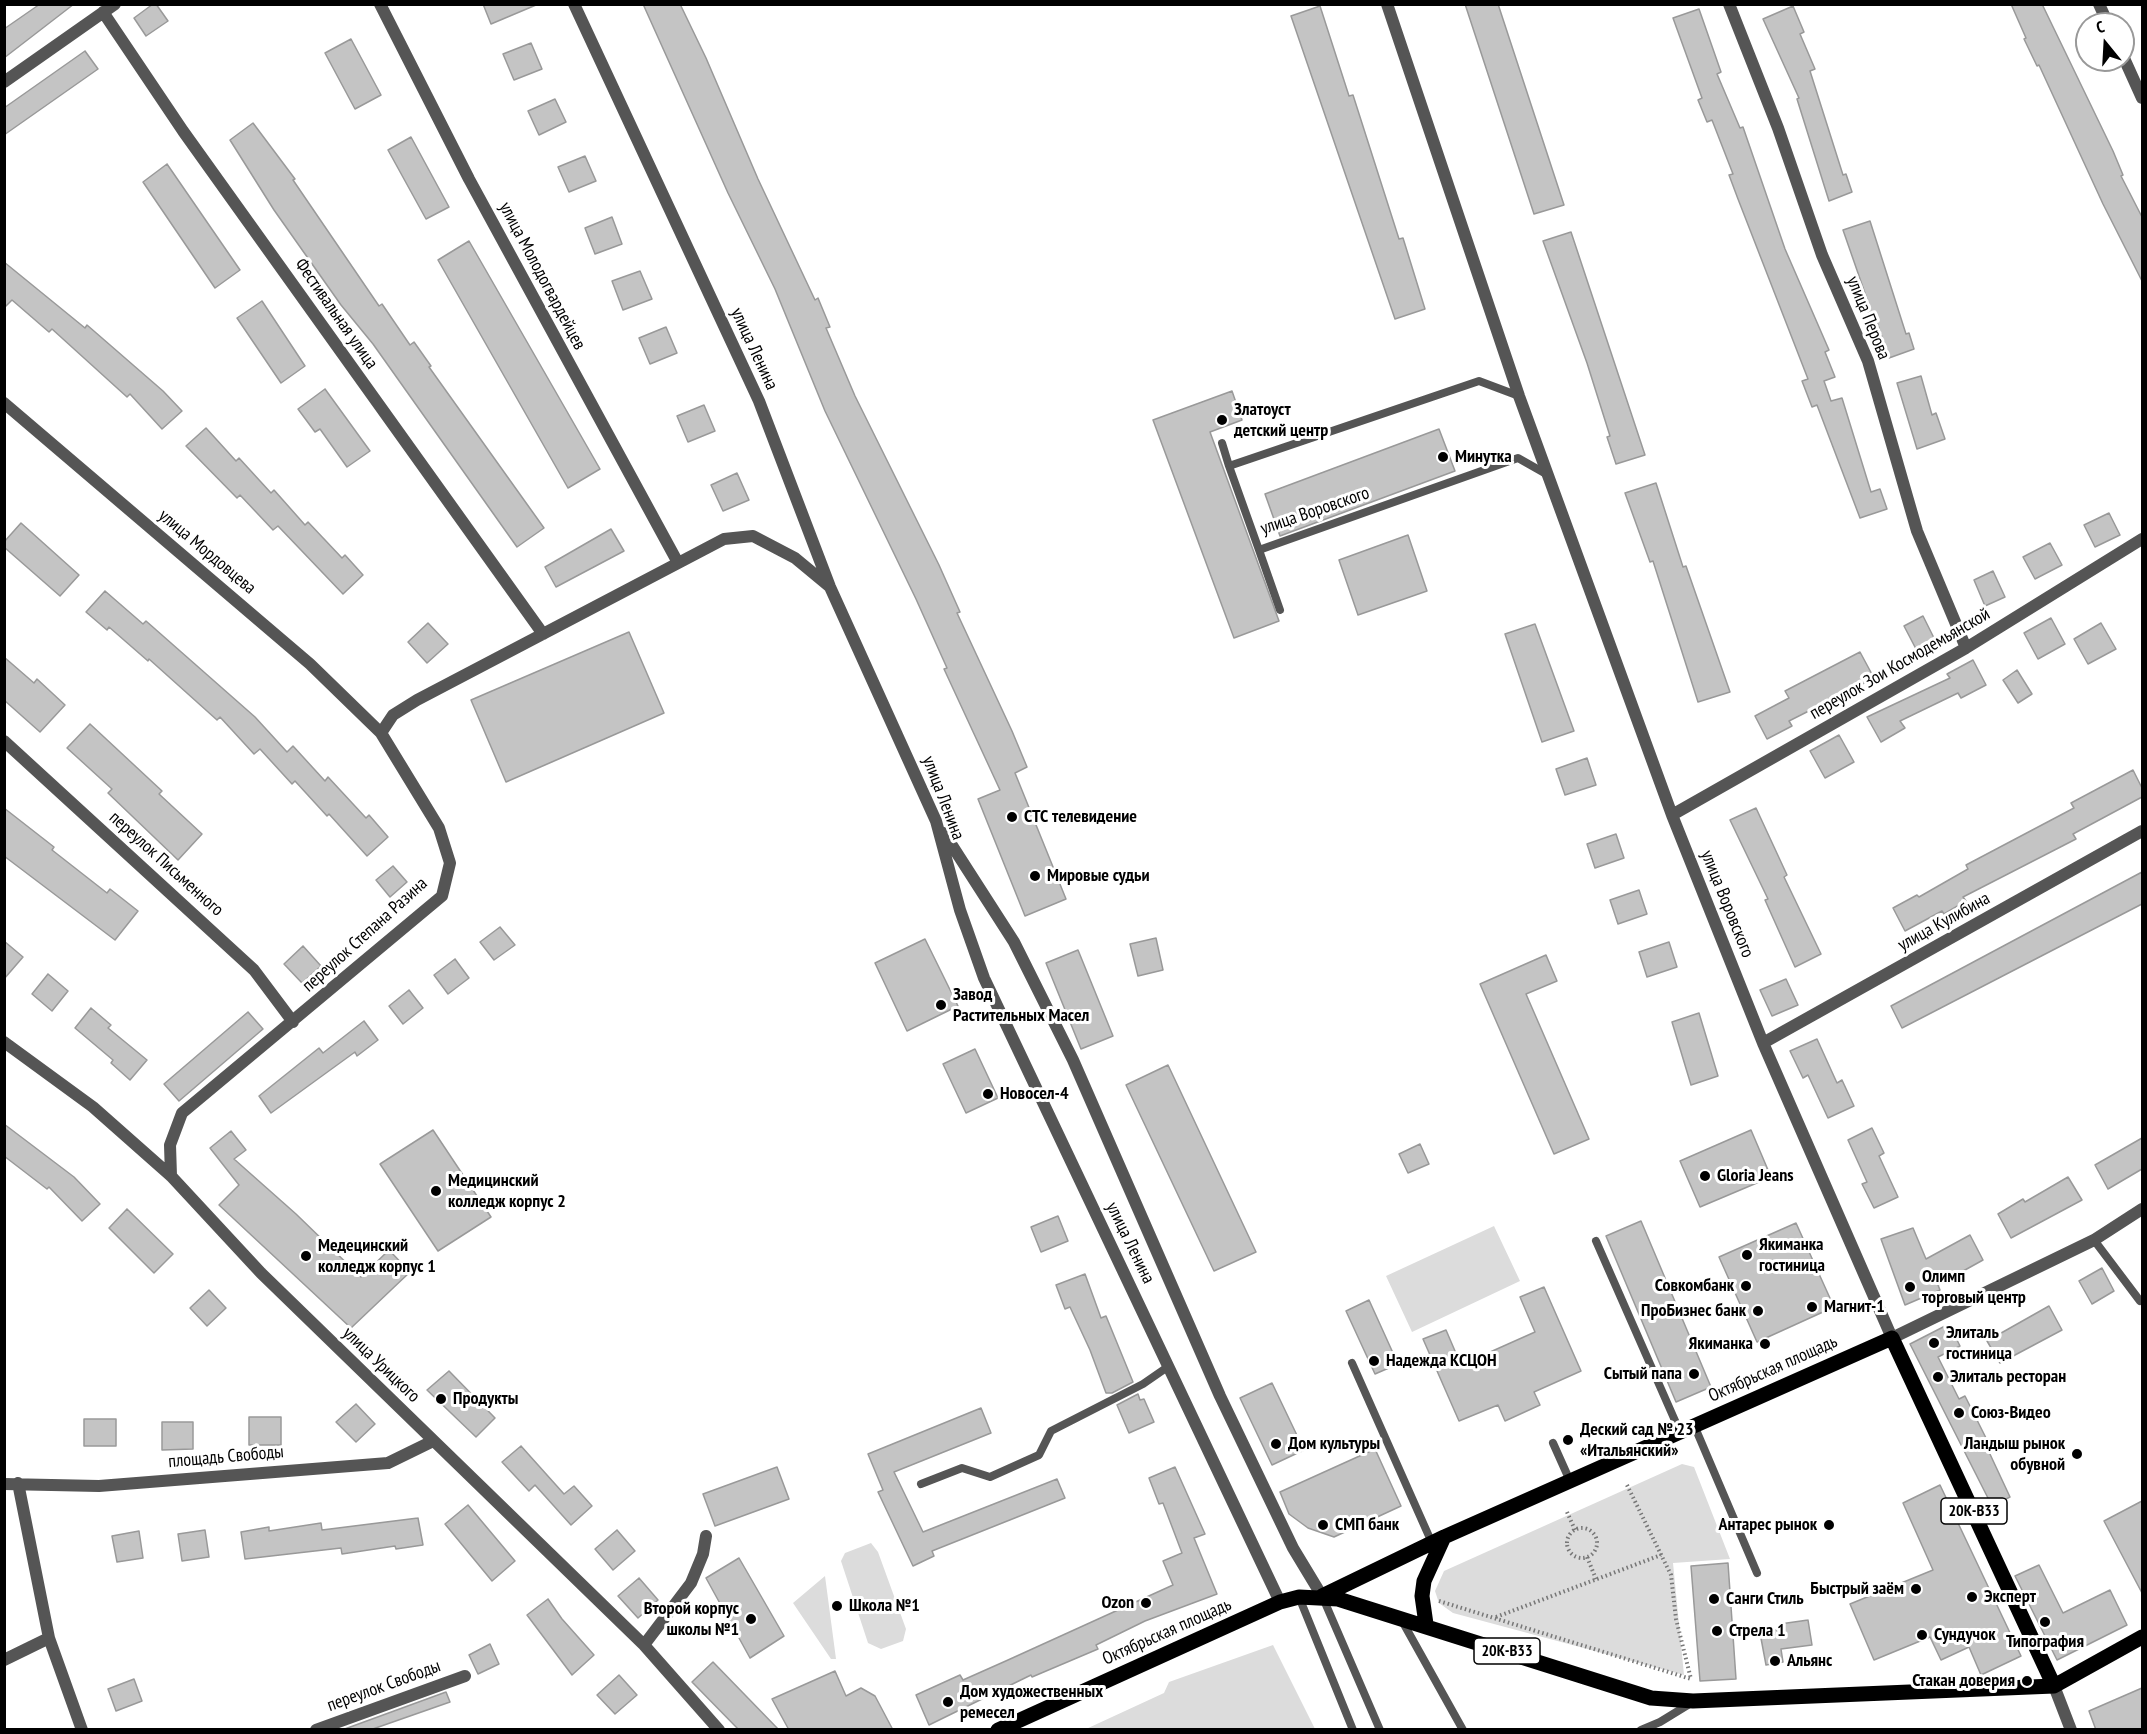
<!DOCTYPE html>
<meta charset="utf-8">
<style>
body{margin:0}
#map{position:relative;width:2147px;height:1734px;overflow:hidden;background:#fff;font-family:"PT Sans Narrow",sans-serif}
canvas{display:block}
.frame{position:absolute;inset:0;border:6px solid #000;pointer-events:none}
.north{position:absolute;left:2075px;top:12px;width:60px;height:60px;box-sizing:border-box;background:#fff;border:2px solid #999;border-radius:50%;rotate:342deg;font-size:16px;font-weight:700;line-height:24px;text-align:center;color:#000}
.north::after{content:'';display:block;margin:auto;width:21px;height:27px;background:#000;clip-path:polygon(50% 0,100% 100%,50% 72%,0 100%)}
</style>
<div id="map">
<canvas width="2147" height="1734"></canvas>
<div class="frame"></div>
<div class="north">С</div>
</div>
<script>
const context = document.querySelector('canvas').getContext('2d');
context.lineJoin = 'round';
function paint(path, color) { context.fillStyle = color; context.fill(path, 'evenodd'); }
const poly = rows => new Path2D(rows.map(r => 'M' + r).join(''));
function trace(path, color, width, dash) { context.strokeStyle = color; context.lineWidth = width; context.lineCap = dash ? 'butt' : 'round'; context.setLineDash(dash || []); context.stroke(path); }
function label(font, color, halo, rows, align = 'center') {
  context.font = font + ' "PT Sans Narrow",sans-serif'; context.lineWidth = 6; context.setLineDash([]); context.textBaseline = 'middle'; context.strokeStyle = halo; context.fillStyle = color; for (const [text, x, y, turn = 0] of rows) {
    context.save(); context.translate(x, y); context.rotate((+turn || 0) * Math.PI / 180); context.textAlign = isNaN(turn) ? turn : align; if (halo) context.strokeText(text, 0, 0); context.fillText(text, 0, 0); context.restore();
  }
}
paint(poly([
 [1494,1226,1520,1281,1412,1332,1386,1276],
 [1682,1464,1694,1467,1730,1559,1673,1563,1684,1675,1453,1613,1439,1603,1435,1591,1444,1571],
 [871,1543,878,1552,906,1629,903,1641,881,1649,868,1643,841,1561,845,1553],
 [825,1576,836,1659,831,1659,793,1603],
 [1273,1645,1315,1729,1086,1729,1164,1693,1169,1682]
]), '#dcdcdc');
const building = poly([
 [40,4,74,4,4,58,4,29,40,4],
 [153,4,156,4,168,21,146,36,134,18,153,4],
 [483,4,536,4,536,5,491,24,483,4],
 [643,4,680,4,706,58,758,179,815,300,818,298,830,327,826,328,855,396,939,565,960,612,957,613,1012,731,1027,767,1015,773,1066,899,1025,916,978,799,1000,790,944,669,947,668,916,599,825,411,775,289,728,193,643,4],
 [1465,4,1498,4,1564,205,1534,214,1465,4],
 [2011,4,2042,4,2113,151,2123,175,2121,176,2142,217,2142,281,2103,204,2039,65,2037,66,2024,39,2026,38,2011,4],
 [1320,6,1349,96,1353,95,1399,239,1403,238,1425,309,1395,319,1291,16,1320,6],
 [1793,6,1804,32,1800,34,1815,69,1810,71,1843,175,1846,174,1852,192,1829,201,1797,99,1799,98,1763,19,1793,6],
 [1699,9,1721,72,1717,74,1740,128,1743,127,1785,249,1829,350,1825,352,1835,377,1824,381,1831,401,1842,398,1871,492,1880,489,1887,509,1860,518,1817,405,1812,407,1802,381,1808,379,1738,199,1729,175,1733,174,1712,120,1707,122,1698,100,1702,98,1673,18,1699,9],
 [351,39,381,95,355,109,325,53,351,39],
 [531,43,542,69,514,80,503,54,531,43],
 [85,51,98,69,4,135,4,108,85,51],
 [555,99,566,122,539,135,528,111,555,99],
 [253,123,295,179,293,180,379,306,382,304,410,345,414,342,431,366,429,367,544,528,517,547,373,344,341,305,274,210,230,140,253,123],
 [411,137,449,207,426,219,388,150,411,137],
 [585,156,596,181,569,192,558,167,585,156],
 [167,164,240,270,215,288,143,182,167,164],
 [612,217,622,244,595,254,585,228,612,217],
 [1870,221,1906,334,1909,333,1914,349,1889,358,1877,322,1872,324,1864,300,1867,299,1843,230,1870,221],
 [1571,232,1645,455,1616,464,1607,437,1610,436,1587,363,1543,241,1571,232],
 [469,241,600,469,568,488,438,260,469,241],
 [4,262,85,328,87,325,163,391,182,411,162,429,130,394,127,397,52,329,49,332,12,300,4,308,4,262],
 [640,271,652,299,623,310,612,281,640,271],
 [262,301,305,366,281,383,237,318,262,301],
 [666,327,677,353,650,364,639,338,666,327],
 [1921,376,1932,415,1936,413,1945,439,1917,449,1897,383,1921,376],
 [325,389,370,451,347,467,320,429,315,432,298,409,325,389],
 [1232,391,1242,420,1210,432,1279,621,1234,638,1153,420,1232,391],
 [704,405,715,431,688,442,677,416,704,405],
 [206,428,236,461,239,458,271,493,274,490,305,525,308,522,342,558,345,555,363,575,343,594,278,526,273,530,240,495,237,498,186,446,206,428],
 [1439,429,1455,471,1280,536,1265,494,1439,429],
 [737,473,749,500,723,511,711,485,737,473],
 [1656,483,1683,567,1686,566,1730,692,1698,702,1653,561,1650,562,1625,493,1656,483],
 [2109,513,2120,535,2095,547,2084,525,2109,513],
 [21,523,79,575,60,596,4,547,4,542,21,523],
 [611,529,624,551,556,587,545,567,611,529],
 [1408,535,1427,591,1358,615,1339,560,1408,535],
 [2050,543,2062,565,2035,579,2023,557,2050,543],
 [1993,571,2005,597,1985,606,1974,580,1993,571],
 [105,591,143,624,146,621,255,717,287,752,293,746,325,781,328,777,366,818,369,815,388,837,367,856,329,814,327,816,295,781,292,784,260,749,254,754,220,717,217,720,149,659,148,661,109,627,107,630,86,612,105,591],
 [1923,616,1935,640,1916,649,1904,626,1923,616],
 [2051,618,2065,644,2038,659,2024,633,2051,618],
 [428,623,448,644,427,663,408,642,428,623],
 [2101,623,2116,649,2088,664,2074,639,2101,623],
 [1535,624,1574,731,1542,742,1505,634,1535,624],
 [629,632,664,713,506,782,471,700,629,632],
 [1860,652,1874,678,1789,721,1792,726,1767,739,1755,716,1789,698,1785,691,1860,652],
 [4,657,34,683,37,679,65,705,40,732,4,700,4,657],
 [1973,660,1986,685,1961,698,1958,693,1900,721,1905,728,1881,742,1867,717,1950,678,1947,674,1973,660],
 [2017,670,2032,694,2018,703,2003,680,2017,670],
 [90,724,162,791,159,794,202,834,178,860,108,793,112,789,67,748,90,724],
 [1839,735,1854,762,1825,778,1810,751,1839,735],
 [1587,758,1596,785,1565,795,1556,769,1587,758],
 [2133,770,2142,788,2142,797,2073,834,2076,839,1963,897,1966,901,1944,914,1942,911,1905,931,1893,908,1917,895,1919,897,1968,869,1966,865,2074,808,2071,803,2133,770],
 [4,808,54,847,52,850,107,893,110,889,138,911,115,940,4,856,4,808],
 [1756,808,1787,875,1784,877,1821,954,1795,967,1765,900,1768,899,1730,820,1756,808],
 [1616,834,1624,858,1595,868,1587,844,1616,834],
 [393,866,407,882,390,897,376,880,393,866],
 [2142,872,2142,904,1902,1028,1891,1006,2142,872],
 [1639,890,1647,914,1618,924,1610,900,1639,890],
 [500,927,515,945,494,960,480,942,500,927],
 [1156,938,1163,970,1138,976,1130,944,1156,938],
 [925,939,958,1006,907,1031,875,963,925,939],
 [4,941,23,957,4,979,4,941],
 [1669,942,1677,967,1647,977,1639,952,1669,942],
 [303,946,321,966,302,983,284,964,303,946],
 [1078,950,1113,1036,1081,1049,1046,963,1078,950],
 [1546,955,1557,981,1526,994,1589,1139,1554,1154,1480,984,1546,955],
 [455,959,469,978,448,994,434,975,455,959],
 [48,974,68,991,52,1011,32,994,48,974],
 [1786,979,1798,1005,1772,1016,1760,990,1786,979],
 [409,990,423,1008,403,1024,389,1006,409,990],
 [91,1008,111,1025,108,1028,147,1060,130,1080,111,1063,113,1060,75,1028,91,1008],
 [248,1012,263,1029,179,1101,164,1084,248,1012],
 [1699,1013,1718,1076,1691,1085,1672,1022,1699,1013],
 [364,1021,378,1040,357,1056,355,1052,271,1113,259,1096,319,1048,323,1053,364,1021],
 [1817,1039,1837,1083,1842,1080,1854,1106,1828,1118,1808,1075,1803,1078,1790,1051,1817,1039],
 [975,1049,998,1098,966,1113,943,1064,975,1049],
 [1168,1065,1256,1252,1214,1271,1126,1085,1168,1065],
 [4,1124,74,1177,100,1204,82,1221,49,1187,47,1189,4,1156,4,1124],
 [1872,1128,1884,1153,1879,1156,1898,1197,1874,1208,1862,1184,1867,1182,1848,1140,1872,1128],
 [433,1130,491,1217,438,1251,380,1164,433,1130],
 [1751,1130,1771,1177,1700,1207,1680,1161,1751,1130],
 [231,1131,246,1150,234,1159,296,1214,361,1277,389,1250,410,1272,351,1328,219,1205,239,1185,210,1148,231,1131],
 [2142,1138,2142,1169,2108,1189,2095,1165,2142,1138],
 [1420,1144,1429,1164,1408,1173,1399,1154,1420,1144],
 [2068,1177,2082,1200,2011,1238,1998,1214,2023,1199,2025,1202,2068,1177],
 [127,1209,173,1254,154,1273,109,1228,127,1209],
 [1058,1216,1068,1241,1041,1252,1031,1227,1058,1216],
 [1641,1221,1711,1387,1676,1402,1606,1236,1641,1221],
 [1796,1223,1834,1307,1757,1342,1719,1257,1796,1223],
 [1913,1228,1926,1259,1970,1235,1983,1260,1938,1285,1940,1290,1905,1305,1881,1239,1913,1228],
 [2102,1268,2114,1291,2092,1304,2079,1281,2102,1268],
 [1085,1274,1101,1318,1106,1316,1133,1382,1112,1393,1106,1393,1090,1350,1070,1307,1065,1309,1056,1285,1085,1274],
 [1544,1287,1581,1371,1534,1392,1540,1405,1505,1421,1498,1405,1459,1421,1423,1339,1446,1330,1461,1365,1535,1332,1520,1297,1544,1287],
 [209,1290,226,1308,207,1326,190,1308,209,1290],
 [1369,1300,1398,1364,1375,1374,1346,1311,1369,1300],
 [2049,1306,2062,1330,2000,1363,1987,1341,2049,1306],
 [1949,1324,1960,1346,1938,1357,1959,1399,1965,1396,1992,1450,1989,1452,2010,1497,1992,1506,1910,1344,1949,1324],
 [449,1371,495,1418,476,1437,427,1390,449,1371],
 [1272,1383,1304,1450,1272,1465,1240,1398,1272,1383],
 [1138,1394,1140,1400,1144,1399,1154,1422,1129,1433,1117,1405,1138,1394],
 [356,1404,375,1424,356,1442,336,1422,356,1404],
 [981,1408,991,1433,894,1472,923,1532,1057,1479,1065,1498,932,1551,934,1556,913,1566,878,1492,883,1490,868,1454,981,1408],
 [249,1417,281,1417,281,1445,249,1445,249,1417],
 [84,1419,116,1419,116,1446,84,1446,84,1419],
 [162,1422,193,1422,193,1449,162,1450,162,1422],
 [521,1446,564,1494,574,1486,592,1506,571,1525,535,1485,529,1491,502,1462,521,1446],
 [1375,1449,1401,1506,1334,1537,1308,1528,1289,1514,1280,1492,1375,1449],
 [777,1467,789,1499,715,1526,703,1494,777,1467],
 [1175,1467,1205,1534,1194,1538,1217,1594,1145,1621,1096,1645,1098,1649,1032,1677,1031,1675,929,1725,916,1695,960,1675,963,1680,1008,1660,1173,1585,1163,1561,1182,1553,1163,1503,1159,1504,1149,1478,1175,1467],
 [1940,1485,2021,1656,1981,1675,1969,1647,1941,1660,1930,1637,1874,1660,1850,1604,1933,1570,1903,1503,1940,1485],
 [2142,1501,2142,1593,2104,1521,2142,1501],
 [468,1505,515,1561,492,1581,445,1524,468,1505],
 [418,1518,423,1545,396,1549,395,1546,342,1554,341,1548,245,1559,241,1532,269,1527,269,1531,321,1523,322,1530,418,1518],
 [205,1530,209,1557,182,1561,178,1534,205,1530],
 [617,1530,635,1551,613,1570,595,1549,617,1530],
 [139,1531,143,1558,117,1562,112,1536,139,1531],
 [739,1558,784,1636,750,1658,706,1578,739,1558],
 [1728,1563,1736,1679,1700,1681,1691,1566,1728,1563],
 [2039,1565,2063,1613,2110,1590,2127,1625,2057,1660,2015,1576,2039,1565],
 [639,1578,658,1600,638,1618,618,1596,639,1578],
 [548,1599,562,1619,594,1655,572,1675,527,1615,548,1599],
 [1808,1620,1812,1645,1781,1649,1783,1662,1766,1665,1760,1633,1781,1629,1780,1624,1808,1620],
 [490,1644,499,1664,478,1674,469,1655,490,1644],
 [713,1662,779,1730,739,1730,692,1682,713,1662],
 [835,1671,846,1696,861,1688,875,1696,893,1730,789,1730,772,1699,835,1671],
 [619,1675,637,1695,615,1714,597,1695,619,1675],
 [134,1679,142,1701,116,1711,108,1689,134,1679],
 [2142,1688,2142,1730,2096,1730,2089,1711,2142,1688],
 [446,1692,450,1702,370,1730,342,1730,446,1692]
]);
paint(building, '#c4c4c4');
trace(building, '#999', 1.5);
trace(poly([
 [1627,1485,1671,1575,1676,1619,1691,1679],
 [1567,1512,1575,1530],
 '1567 1543a15 15 0 1 1 30 0a15 15 0 1 1-30 0Z',
 [1587,1557,1596,1579],
 [1439,1601,1691,1679],
 [1496,1617,1661,1555]
]), '#777', 4, [1.5, 3]);
trace(poly([
 [1519,396,1479,381,1229,466,1259,550,1518,458,1548,475],
 [1222,443,1229,466],
 [1259,550,1280,610],
 [2094,1240,2140,1301],
 [1596,1241,1680,1432],
 [1352,1363,1432,1543],
 [1694,1425,1757,1573],
 [1553,1443,1570,1481],
 [921,1484,962,1468,990,1477,1039,1455,1051,1431,1143,1384,1169,1366],
 [1299,1597,1353,1730],
 [1323,1598,1380,1730],
 [1401,1619,1463,1730],
 [1641,1730,1660,1722,1691,1703]
]), '#555', 8);
trace(poly([
 [380,4,469,179,677,561],
 [574,4,759,401,830,587,936,821,960,910,984,978,1280,1602],
 [1387,4,1519,396,1672,815,1763,1043,1892,1338,2094,1240,2142,1209],
 [1729,4,1778,128,1822,255,1868,361,1917,531,1966,648],
 [2099,4,2108,24],
 [103,12,183,131,543,634],
 [2123,56,2142,98],
 [4,82,115,4],
 [4,403,310,664,381,733,439,828,450,863,442,896,182,1113,170,1145,171,1176],
 [381,733,393,715,417,700,724,539,753,536,795,558,830,587],
 [4,741,254,970,293,1022],
 [1672,815,1966,648,2142,539],
 [944,833,1014,942,1073,1060,1220,1396,1293,1548,1322,1596],
 [4,1042,93,1107,171,1176,261,1273,644,1645,719,1730],
 [1763,1043,2142,831],
 [18,1483,49,1638,82,1730],
 [4,1484,99,1486,388,1463,433,1441],
 [644,1645,691,1583,703,1554,706,1536],
 [4,1660,49,1638],
 [316,1730,465,1676]
]), '#555', 12);
trace(poly([
 [2054,1686,2071,1730]
]), '#555', 12);
trace(poly([
 [1322,1596,1444,1537,1892,1338,2054,1686],
 [1426,1624,1422,1596,1424,1581,1444,1537],
 [998,1730,1280,1602,1299,1597,1338,1599,1651,1698,1693,1701,2054,1686,2142,1637]
]), '#000', 15);
for (const [x, y, r, color] of [
 [1222,420,6,"#000"],
 [1443,457,6,"#000"],
 [1012,817,6,"#000"],
 [1035,876,6,"#000"],
 [941,1005,6,"#000"],
 [988,1094,6,"#000"],
 [1705,1176,6,"#000"],
 [436,1191,6,"#000"],
 [1747,1255,6,"#000"],
 [306,1256,6,"#000"],
 [1746,1286,6,"#000"],
 [1910,1287,6,"#000"],
 [1812,1307,6,"#000"],
 [1758,1311,6,"#000"],
 [1934,1343,6,"#000"],
 [1765,1344,6,"#000"],
 [1374,1361,6,"#000"],
 [1694,1374,6,"#000"],
 [1938,1377,6,"#000"],
 [441,1399,6,"#000"],
 [1959,1413,6,"#000"],
 [1568,1440,6,"#000"],
 [1276,1444,6,"#000"],
 [2077,1454,6,"#000"],
 [1323,1525,6,"#000"],
 [1829,1525,6,"#000"],
 [1916,1589,6,"#000"],
 [1972,1597,6,"#000"],
 [1714,1599,6,"#000"],
 [1146,1603,6,"#000"],
 [837,1606,6,"#000"],
 [751,1619,6,"#000"],
 [2045,1622,6,"#000"],
 [1717,1631,6,"#000"],
 [1922,1635,6,"#000"],
 [1775,1661,6,"#000"],
 [2027,1681,6,"#000"],
 [948,1702,6,"#000"]
]) { const dot = new Path2D(); dot.arc(x, y, r, 0, 2 * Math.PI); context.fillStyle = color; context.fill(dot); trace(dot, '#fff', 2); }
for (const [x, y, w] of [
 [1974,1511,66],
 [1507,1651,66]
]) { const box = new Path2D(); box.roundRect(x - w / 2, y - 13, w, 26, 4.5); context.fillStyle = '#fff'; context.fill(box); trace(box, '#000', 1.5); }
label('bold 16px', '#000', null, [
 ["20К-В33",1974,1511],
 ["20К-В33",1507,1651]
]);
label('18px', '#000', '#fff', [
 ["улица Молодогвардейцев",542,276,62],
 ["Фестивальная улица",336,314,55],
 ["улица Перова",1868,318,68],
 ["улица Ленина",754,349,65],
 ["улица Воровского",1315,511,-19],
 ["улица Мордовцева",207,552,40],
 ["переулок Зои Космодемьянской",1900,664,-30],
 ["улица Ленина",943,798,69],
 ["переулок Письменного",166,864,42],
 ["улица Воровского",1727,904,68],
 ["улица Кулибина",1944,922,-29],
 ["переулок Степана Разина",365,935,-42],
 ["улица Ленина",1130,1243,64],
 ["улица Урицкого",381,1365,44],
 ["Октябрьская площадь",1773,1369,-24],
 ["площадь Свободы",226,1457,-5],
 ["Октябрьская площадь",1167,1632,-24],
 ["переулок Свободы",384,1686,-20]
]);
label('bold 18px', '#000', '#fff', [
 ["Златоуст",1234,410],
 ["детский центр",1234,431],
 ["Минутка",1455,457],
 ["СТС телевидение",1024,817],
 ["Мировые судьи",1047,876],
 ["Завод",953,995],
 ["Растительных Масел",953,1016],
 ["Новосел-4",1000,1094],
 ["Gloria Jeans",1717,1176],
 ["Медицинский",448,1181],
 ["колледж корпус 2",448,1202],
 ["Якиманка",1759,1245],
 ["гостиница",1759,1266],
 ["Медецинский",318,1246],
 ["колледж корпус 1",318,1267],
 ["Олимп",1922,1277],
 ["торговый центр",1922,1298],
 ["Совкомбанк",1734,1286,"right"],
 ["Магнит-1",1824,1307],
 ["ПроБизнес банк",1746,1311,"right"],
 ["Элиталь",1946,1333],
 ["гостиница",1946,1354],
 ["Якиманка",1753,1344,"right"],
 ["Надежда КСЦОН",1386,1361],
 ["Сытый папа",1682,1374,"right"],
 ["Элиталь ресторан",1950,1377],
 ["Продукты",453,1399],
 ["Союз-Видео",1971,1413],
 ["Деский сад № 23",1580,1430],
 ["«Итальянский»",1580,1451],
 ["Дом культуры",1288,1444],
 ["Ландыш рынок",2065,1444,"right"],
 ["обувной",2065,1465,"right"],
 ["СМП банк",1335,1525],
 ["Антарес рынок",1817,1525,"right"],
 ["Быстрый заём",1904,1589,"right"],
 ["Эксперт",1984,1597],
 ["Санги Стиль",1726,1599],
 ["Ozon",1134,1603,"right"],
 ["Школа №1",849,1606],
 ["Второй корпус",739,1609,"right"],
 ["школы №1",739,1630,"right"],
 ["Стрела 1",1729,1631],
 ["Сундучок",1934,1635],
 ["Типография",2045,1642,"center"],
 ["Альянс",1787,1661],
 ["Стакан доверия",2015,1681,"right"],
 ["Дом художественных",960,1692],
 ["ремесел",960,1713]
], 'left');
</script>
